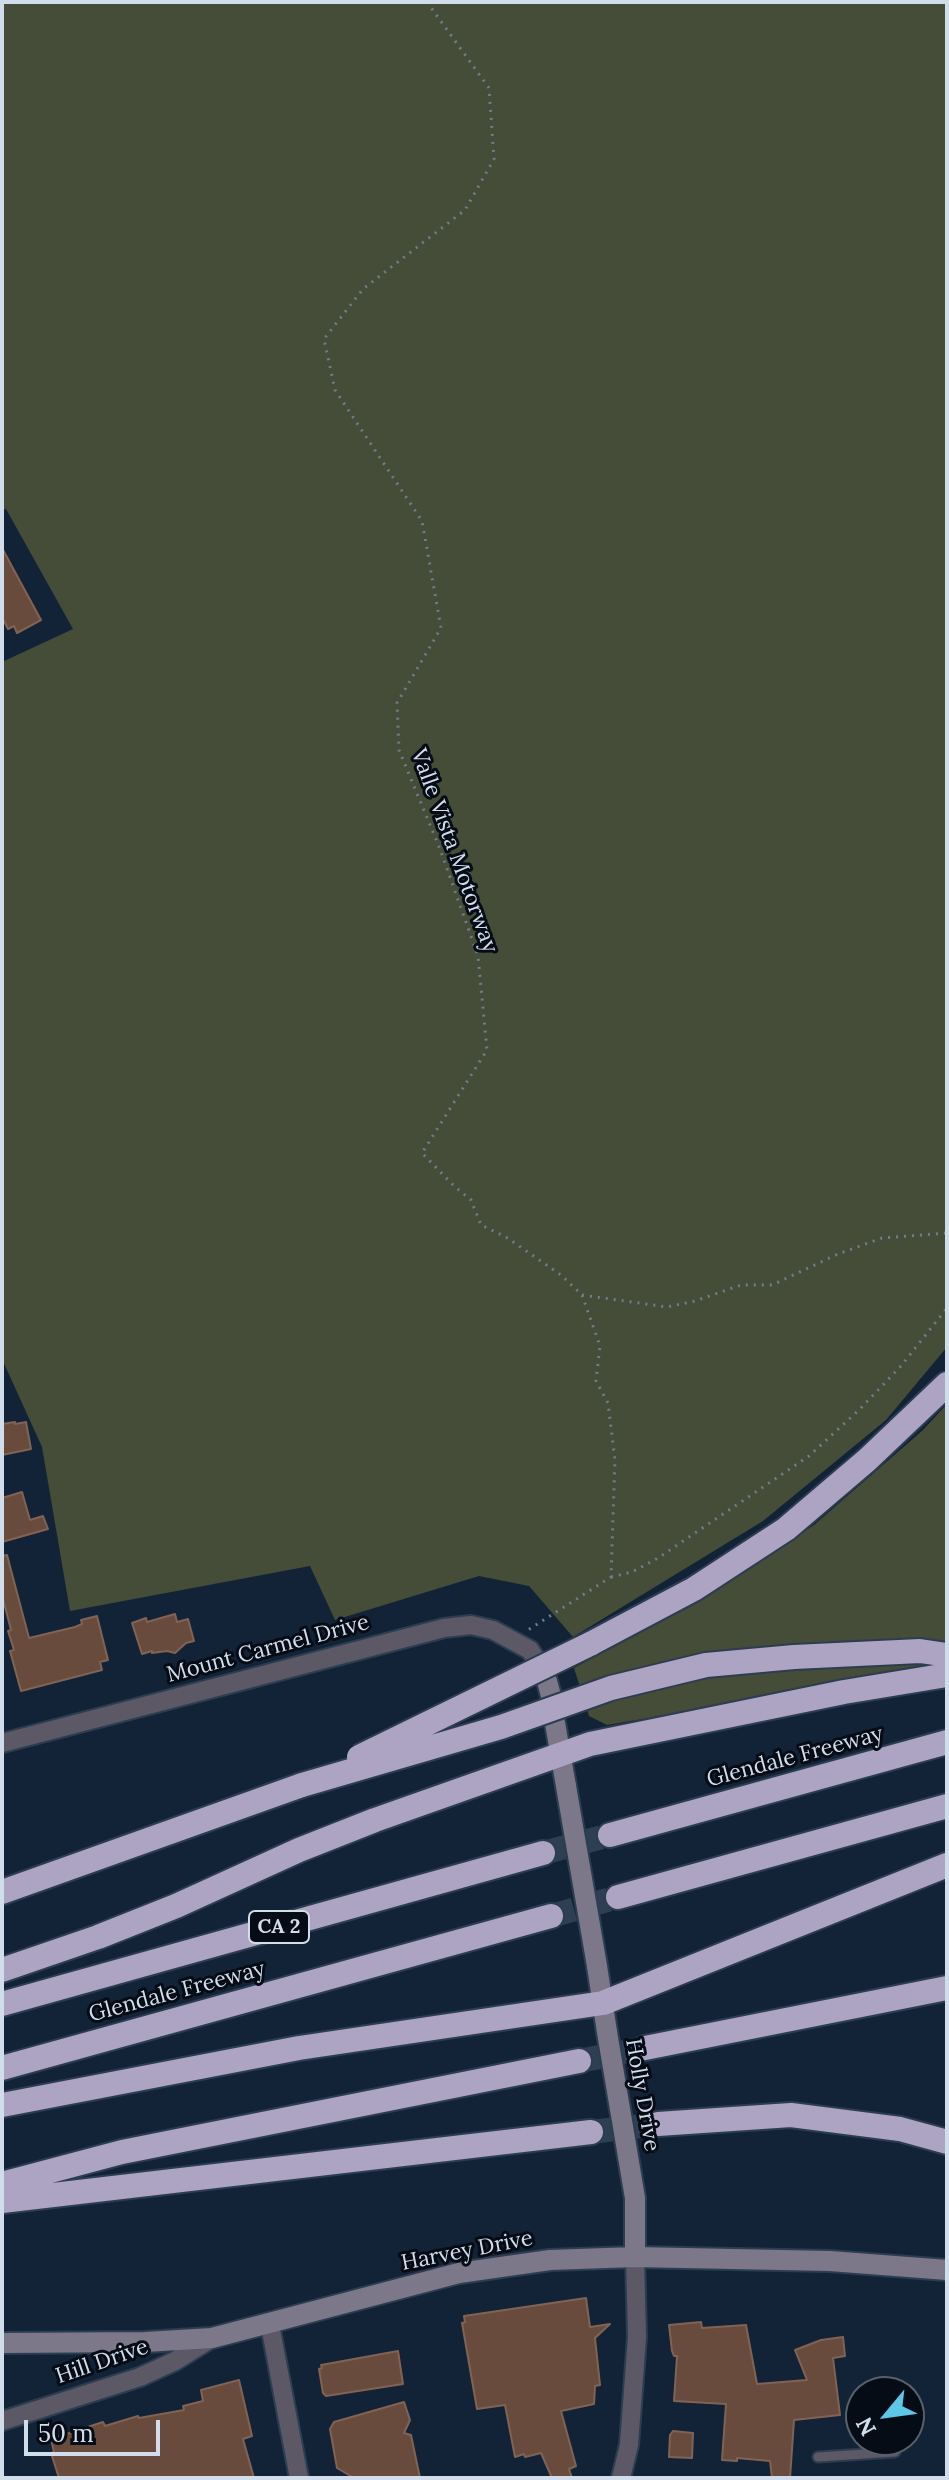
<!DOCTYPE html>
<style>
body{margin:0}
#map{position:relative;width:949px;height:2480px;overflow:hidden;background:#122338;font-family:Lora,serif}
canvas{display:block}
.frame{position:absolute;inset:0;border:4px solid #d2ddeb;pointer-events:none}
.north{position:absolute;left:845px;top:2376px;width:80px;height:80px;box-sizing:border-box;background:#060c15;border:2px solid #58606b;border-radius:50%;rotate:241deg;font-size:22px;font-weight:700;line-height:32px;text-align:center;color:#d2ddeb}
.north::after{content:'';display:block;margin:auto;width:28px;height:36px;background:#5cc7e7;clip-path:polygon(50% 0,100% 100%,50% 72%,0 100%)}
.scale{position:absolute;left:24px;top:2420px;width:136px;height:36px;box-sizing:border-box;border:4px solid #d2ddeb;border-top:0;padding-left:10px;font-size:24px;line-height:28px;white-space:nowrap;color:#d2ddeb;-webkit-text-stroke:6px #060c15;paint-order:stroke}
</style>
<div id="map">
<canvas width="949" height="2480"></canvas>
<div class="frame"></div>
<div class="north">N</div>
<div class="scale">50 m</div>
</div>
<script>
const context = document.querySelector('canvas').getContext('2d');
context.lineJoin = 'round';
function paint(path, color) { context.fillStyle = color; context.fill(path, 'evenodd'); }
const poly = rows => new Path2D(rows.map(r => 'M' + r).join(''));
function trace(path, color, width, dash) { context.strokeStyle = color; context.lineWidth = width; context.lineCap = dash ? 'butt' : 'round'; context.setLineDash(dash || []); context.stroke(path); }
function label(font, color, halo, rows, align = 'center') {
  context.font = font + ' Lora,serif'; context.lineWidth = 6; context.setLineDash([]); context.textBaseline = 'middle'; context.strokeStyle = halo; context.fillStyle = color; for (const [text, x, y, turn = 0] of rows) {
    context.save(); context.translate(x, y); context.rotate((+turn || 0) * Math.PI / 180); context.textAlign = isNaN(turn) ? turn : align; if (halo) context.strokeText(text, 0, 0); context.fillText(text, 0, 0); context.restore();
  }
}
paint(poly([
 [2,2,947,2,947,1347,886,1420,763,1521,573,1637,529,1586,479,1576,335,1620,310,1566,70,1611,42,1447,2,1359,2,662,73,629,6,509,2,510],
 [947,1404,947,1667,607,1725,589,1716,574,1668,690,1605,814,1525,923,1430]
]), '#454c37');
const building = poly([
 [2,548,41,620,17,633,14,626,8,629,2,617,2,548],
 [15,1422,15,1424,26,1422,31,1449,2,1455,2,1424,15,1422],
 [22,1492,30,1520,43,1516,48,1529,2,1542,2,1498,22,1492],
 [7,1555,29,1638,75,1627,82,1624,81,1620,97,1616,108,1660,100,1662,102,1670,21,1691,10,1651,14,1650,8,1631,11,1630,2,1595,2,1556,7,1555],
 [175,1614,177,1622,188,1619,194,1641,186,1643,175,1653,167,1651,152,1653,152,1651,142,1654,132,1623,146,1618,147,1622,175,1614],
 [586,2298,590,2327,610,2324,595,2338,600,2385,595,2386,594,2404,561,2411,576,2466,569,2469,572,2478,552,2478,541,2453,525,2457,524,2454,515,2457,505,2405,477,2409,462,2323,465,2322,464,2316,586,2298],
 [701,2322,702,2328,746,2325,757,2384,807,2380,795,2350,821,2340,843,2337,845,2356,833,2358,840,2415,794,2420,790,2478,772,2478,770,2461,737,2458,737,2461,722,2460,726,2404,674,2401,677,2356,674,2356,672,2351,669,2325,701,2322],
 [398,2351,403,2384,326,2396,323,2393,319,2369,322,2368,321,2365,398,2351],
 [239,2380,252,2436,243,2439,254,2478,59,2478,51,2453,54,2452,51,2439,103,2422,105,2426,138,2416,139,2418,184,2410,183,2406,203,2401,201,2390,239,2380],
 [404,2402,410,2420,404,2433,411,2435,420,2478,354,2478,337,2468,330,2429,334,2422,404,2402],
 [673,2431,693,2433,692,2458,669,2457,670,2435,673,2431]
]);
paint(building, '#684b3d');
trace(building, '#816354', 2);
trace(poly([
 [543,1853,610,1835],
 [551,1916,618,1897],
 [579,2061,645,2048],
 [591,2132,658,2124]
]), '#2f3f53', 24, [24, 12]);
const lane = poly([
 [818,2457,895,2452]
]);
const street = poly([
 [2,1743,444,1628,471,1625,493,1630,530,1650,537,1661],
 [270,2325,299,2478],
 [2,2421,140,2377,175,2361,212,2338],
 [621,2478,629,2445,637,2337,635,2257]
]);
const secondary = poly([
 [547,1681,551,1696],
 [555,1723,566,1786],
 [597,1966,607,2032],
 [635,2257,635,2198],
 [2,2343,145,2342,212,2338,459,2273,550,2260,635,2257,830,2261,947,2270]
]);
const highway = poly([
 [590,1644,694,1589,786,1529,867,1460,947,1384],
 [794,1657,920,1651,947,1655],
 [610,1835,947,1742],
 [2,1892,302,1785],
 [618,1897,947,1806],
 [2,1970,98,1937,176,1906,299,1850,375,1820,590,1744,844,1692,947,1675],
 [2,2004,543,1853],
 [645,2048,947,1988],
 [2,2068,551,1916],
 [2,2105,299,2048,603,2003,947,1865],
 [658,2124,791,2115,900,2129,947,2142],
 [2,2184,122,2152,579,2061],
 [2,2201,591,2132]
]);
trace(lane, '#2d3d51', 13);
trace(street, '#2d3d51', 22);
trace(secondary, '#2d3d51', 24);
trace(highway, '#2d3d51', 28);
trace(poly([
 [427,2,489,88,494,159,465,210,363,289,324,339,335,390,422,521,441,628,397,703,399,750,440,849,478,956,487,1050,422,1153,454,1186,471,1200,481,1225,506,1237,561,1275,582,1295,600,1346,596,1381,608,1403,615,1460,611,1577,528,1630],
 [582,1295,667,1307,695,1301,741,1285,772,1285,838,1254,882,1238,947,1233],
 [611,1577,632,1572,658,1558,809,1456,859,1410,901,1366,947,1308]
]), '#6f7d8f', 3, [2, 6]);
trace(lane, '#5c5865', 9);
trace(street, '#5c5865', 18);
trace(secondary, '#7d778a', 20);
trace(highway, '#ada3c2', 24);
const secondaryBridge = poly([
 [566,1786,597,1966],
 [607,2032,635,2198]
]);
const highwayBridge = poly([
 [359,1757,590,1644],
 [302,1785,501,1727,611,1688,706,1665,794,1657]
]);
trace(secondaryBridge, '#2d3d51', 24, []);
trace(highwayBridge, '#2d3d51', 28, []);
trace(secondaryBridge, '#7d778a', 20);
trace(highwayBridge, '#ada3c2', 24);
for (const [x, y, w] of [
 [279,1927,60]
]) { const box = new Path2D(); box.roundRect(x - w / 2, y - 16, w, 32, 6); context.fillStyle = '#060c15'; context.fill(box); trace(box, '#d2ddeb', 2); }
label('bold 20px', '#d2ddeb', null, [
 ["CA 2",279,1927]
]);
label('22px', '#d2ddeb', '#060c15', [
 ["Valle Vista Motorway",454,851,70],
 ["Mount Carmel Drive",268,1649,-15],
 ["Glendale Freeway",795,1757,-15],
 ["Glendale Freeway",177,1992,-15],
 ["Holly Drive",642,2095,80],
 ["Harvey Drive",467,2251,-11],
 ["Hill Drive",102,2362,-19]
]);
</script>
